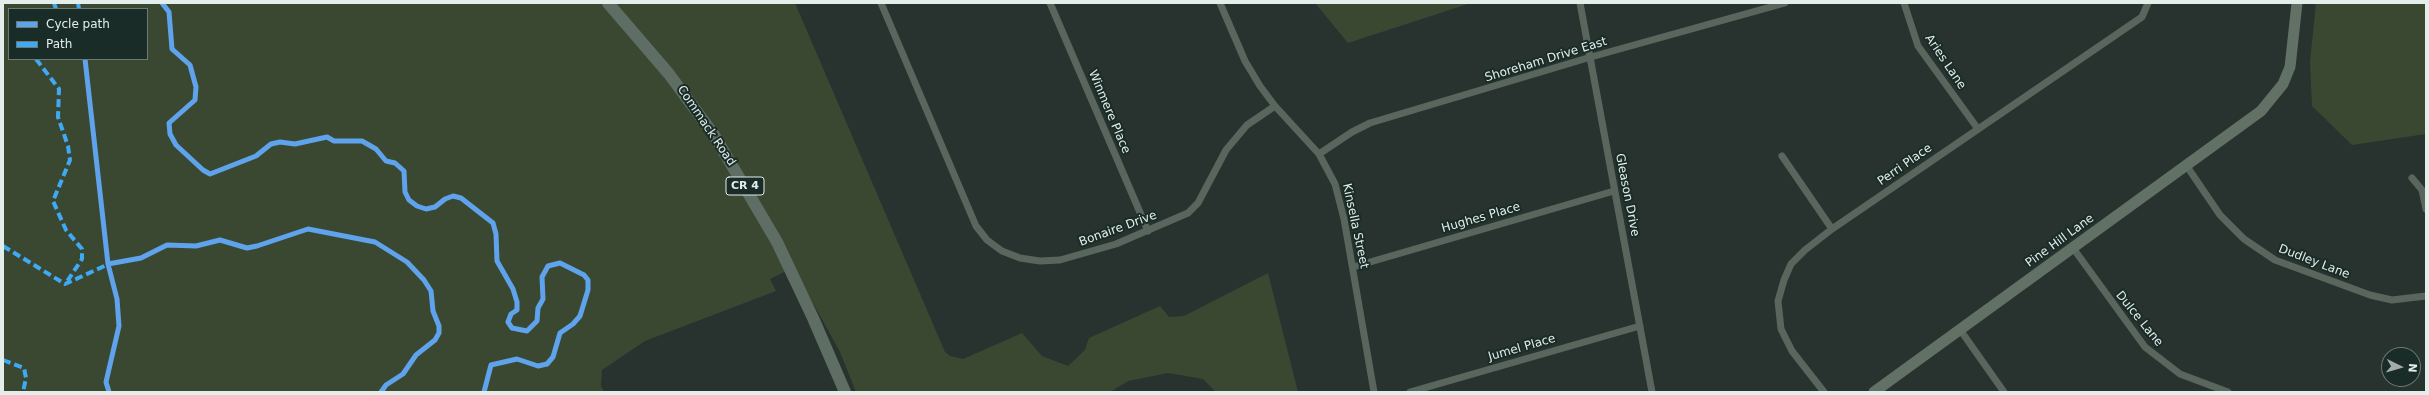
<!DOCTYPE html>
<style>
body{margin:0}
#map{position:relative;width:2429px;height:395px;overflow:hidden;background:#28322f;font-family:"DejaVu Sans",sans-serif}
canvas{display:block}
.frame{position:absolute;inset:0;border:4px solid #e3eeea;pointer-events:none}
.legend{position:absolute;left:8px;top:8px;width:140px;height:52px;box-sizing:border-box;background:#1a2c27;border:1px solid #6a7a75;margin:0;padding:5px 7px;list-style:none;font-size:12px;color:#e3eeea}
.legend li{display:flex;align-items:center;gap:8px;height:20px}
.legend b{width:20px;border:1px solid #6a7a75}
.north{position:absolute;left:2381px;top:347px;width:40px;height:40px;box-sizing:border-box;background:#1a2c27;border:1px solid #6a7a75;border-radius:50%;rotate:95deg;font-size:11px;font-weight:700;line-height:16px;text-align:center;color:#e3eeea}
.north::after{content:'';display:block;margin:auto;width:14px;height:18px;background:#a2aca9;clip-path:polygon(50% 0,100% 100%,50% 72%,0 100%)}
</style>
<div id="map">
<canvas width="2429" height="395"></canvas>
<div class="frame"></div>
<ul class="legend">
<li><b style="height:5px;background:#60a3ed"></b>Cycle path</li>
<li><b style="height:5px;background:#3fa9f5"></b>Path</li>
</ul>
<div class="north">N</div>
</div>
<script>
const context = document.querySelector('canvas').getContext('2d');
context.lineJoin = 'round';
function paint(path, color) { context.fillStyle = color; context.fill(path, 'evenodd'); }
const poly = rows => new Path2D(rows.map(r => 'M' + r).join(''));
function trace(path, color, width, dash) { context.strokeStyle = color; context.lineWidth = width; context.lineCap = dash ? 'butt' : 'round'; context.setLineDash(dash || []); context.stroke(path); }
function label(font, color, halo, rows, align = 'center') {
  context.font = font + ' "DejaVu Sans",sans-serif'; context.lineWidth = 4; context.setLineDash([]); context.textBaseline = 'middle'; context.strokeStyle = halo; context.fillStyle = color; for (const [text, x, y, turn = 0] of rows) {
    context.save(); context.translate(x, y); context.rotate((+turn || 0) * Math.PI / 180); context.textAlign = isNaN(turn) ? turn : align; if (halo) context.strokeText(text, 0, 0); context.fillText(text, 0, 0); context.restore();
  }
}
paint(poly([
 [3,3,795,3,945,352,950,356,963,359,1022,333,1042,356,1068,366,1085,350,1089,338,1160,306,1169,317,1184,316,1268,273,1298,392,1216,392,1203,379,1168,373,1128,381,1110,392,856,392,840,352,797,274,784,272,770,279,776,291,645,341,602,370,601,386,604,392,3,392],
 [9,9,147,9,147,59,9,59],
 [1315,3,1471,3,1348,43],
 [2316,3,2426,3,2426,134,2352,145,2312,106,2310,62]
]), '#3a4832');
trace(poly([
 [881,3,976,226,987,240,1002,251,1020,258,1040,261,1060,260,1116,244,1188,213,1198,203,1226,150,1247,125,1275,106],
 [1050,3,1148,231],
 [1220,3,1245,61,1260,86,1275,106,1319,154,1335,184,1344,219,1374,392],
 [1580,3,1652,392],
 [1904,3,1918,46,1978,129],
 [1319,154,1352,132,1370,123,1591,57,1785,3],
 [1782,156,1832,229],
 [2186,165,2220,215,2244,239,2275,260,2370,295,2392,300,2426,296],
 [2412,178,2422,190,2426,209],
 [2073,248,2145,347,2180,374,2228,392],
 [1353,267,1614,191],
 [1961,331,2004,392],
 [1410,392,1640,326],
 [1824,392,1792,351,1781,329,1778,301,1784,280,1791,264,1805,250,1832,229,2142,17,2148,3]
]), '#58665d', 7);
trace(poly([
 [1874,392,2261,111,2283,84,2290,67,2297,3]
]), '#617166', 11);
trace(poly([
 [608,3,669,74,714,135,777,242,813,318,845,392]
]), '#5e6e64', 12);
trace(poly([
 [54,3,56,9],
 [78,3,79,9],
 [36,59,59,89,58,117,68,146,70,160,53,201,66,230,82,249,82,259,66,283],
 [3,246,65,284,111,263],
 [3,360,24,368,26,378,23,392]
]), '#3fa9f5', 4, [8, 4]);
trace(poly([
 [162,3,169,12,172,49,190,65,196,87,195,100,169,123,170,134,176,145,203,170,210,174,256,156,271,144,280,142,295,144,327,137,334,141,362,141,376,149,386,161,395,163,404,171,405,192,409,200,417,206,426,209,435,207,445,199,453,196,461,198,493,223,496,234,497,261,513,289,517,302,517,310,511,314,508,322,512,328,527,331,537,321,538,308,543,299,542,277,548,266,560,263,584,275,588,280,588,290,580,316,573,324,560,333,553,357,547,364,538,366,517,359,491,365,484,392],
 [85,59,108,264,117,299,119,326,106,382,109,392],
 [108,264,141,258,167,245,196,246,220,240,247,248,257,246,308,229,375,242,407,262,424,280,431,291,433,311,439,326,439,333,435,340,416,355,403,374,386,385,381,392]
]), '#60a3ed', 5);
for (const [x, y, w] of [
 [745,186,38]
]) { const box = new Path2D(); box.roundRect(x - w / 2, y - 9, w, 18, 3); context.fillStyle = '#1a2c27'; context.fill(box); trace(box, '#e3eeea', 1); }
label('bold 11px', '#e3eeea', null, [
 ["CR 4",745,186]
]);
label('12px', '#e3eeea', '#1a2c27', [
 ["Shoreham Drive East",1546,60,-17],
 ["Aries Lane",1945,62,56],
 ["Winmere Place",1109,112,67],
 ["Commack Road",706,126,56],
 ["Perri Place",1905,165,-35],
 ["Gleason Drive",1627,195,79],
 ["Hughes Place",1481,218,-16],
 ["Kinsella Street",1355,226,78],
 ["Bonaire Drive",1118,229,-20],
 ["Pine Hill Lane",2060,241,-36],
 ["Dudley Lane",2314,262,21],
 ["Dulce Lane",2139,319,51],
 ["Jumel Place",1522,348,-16]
]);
</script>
